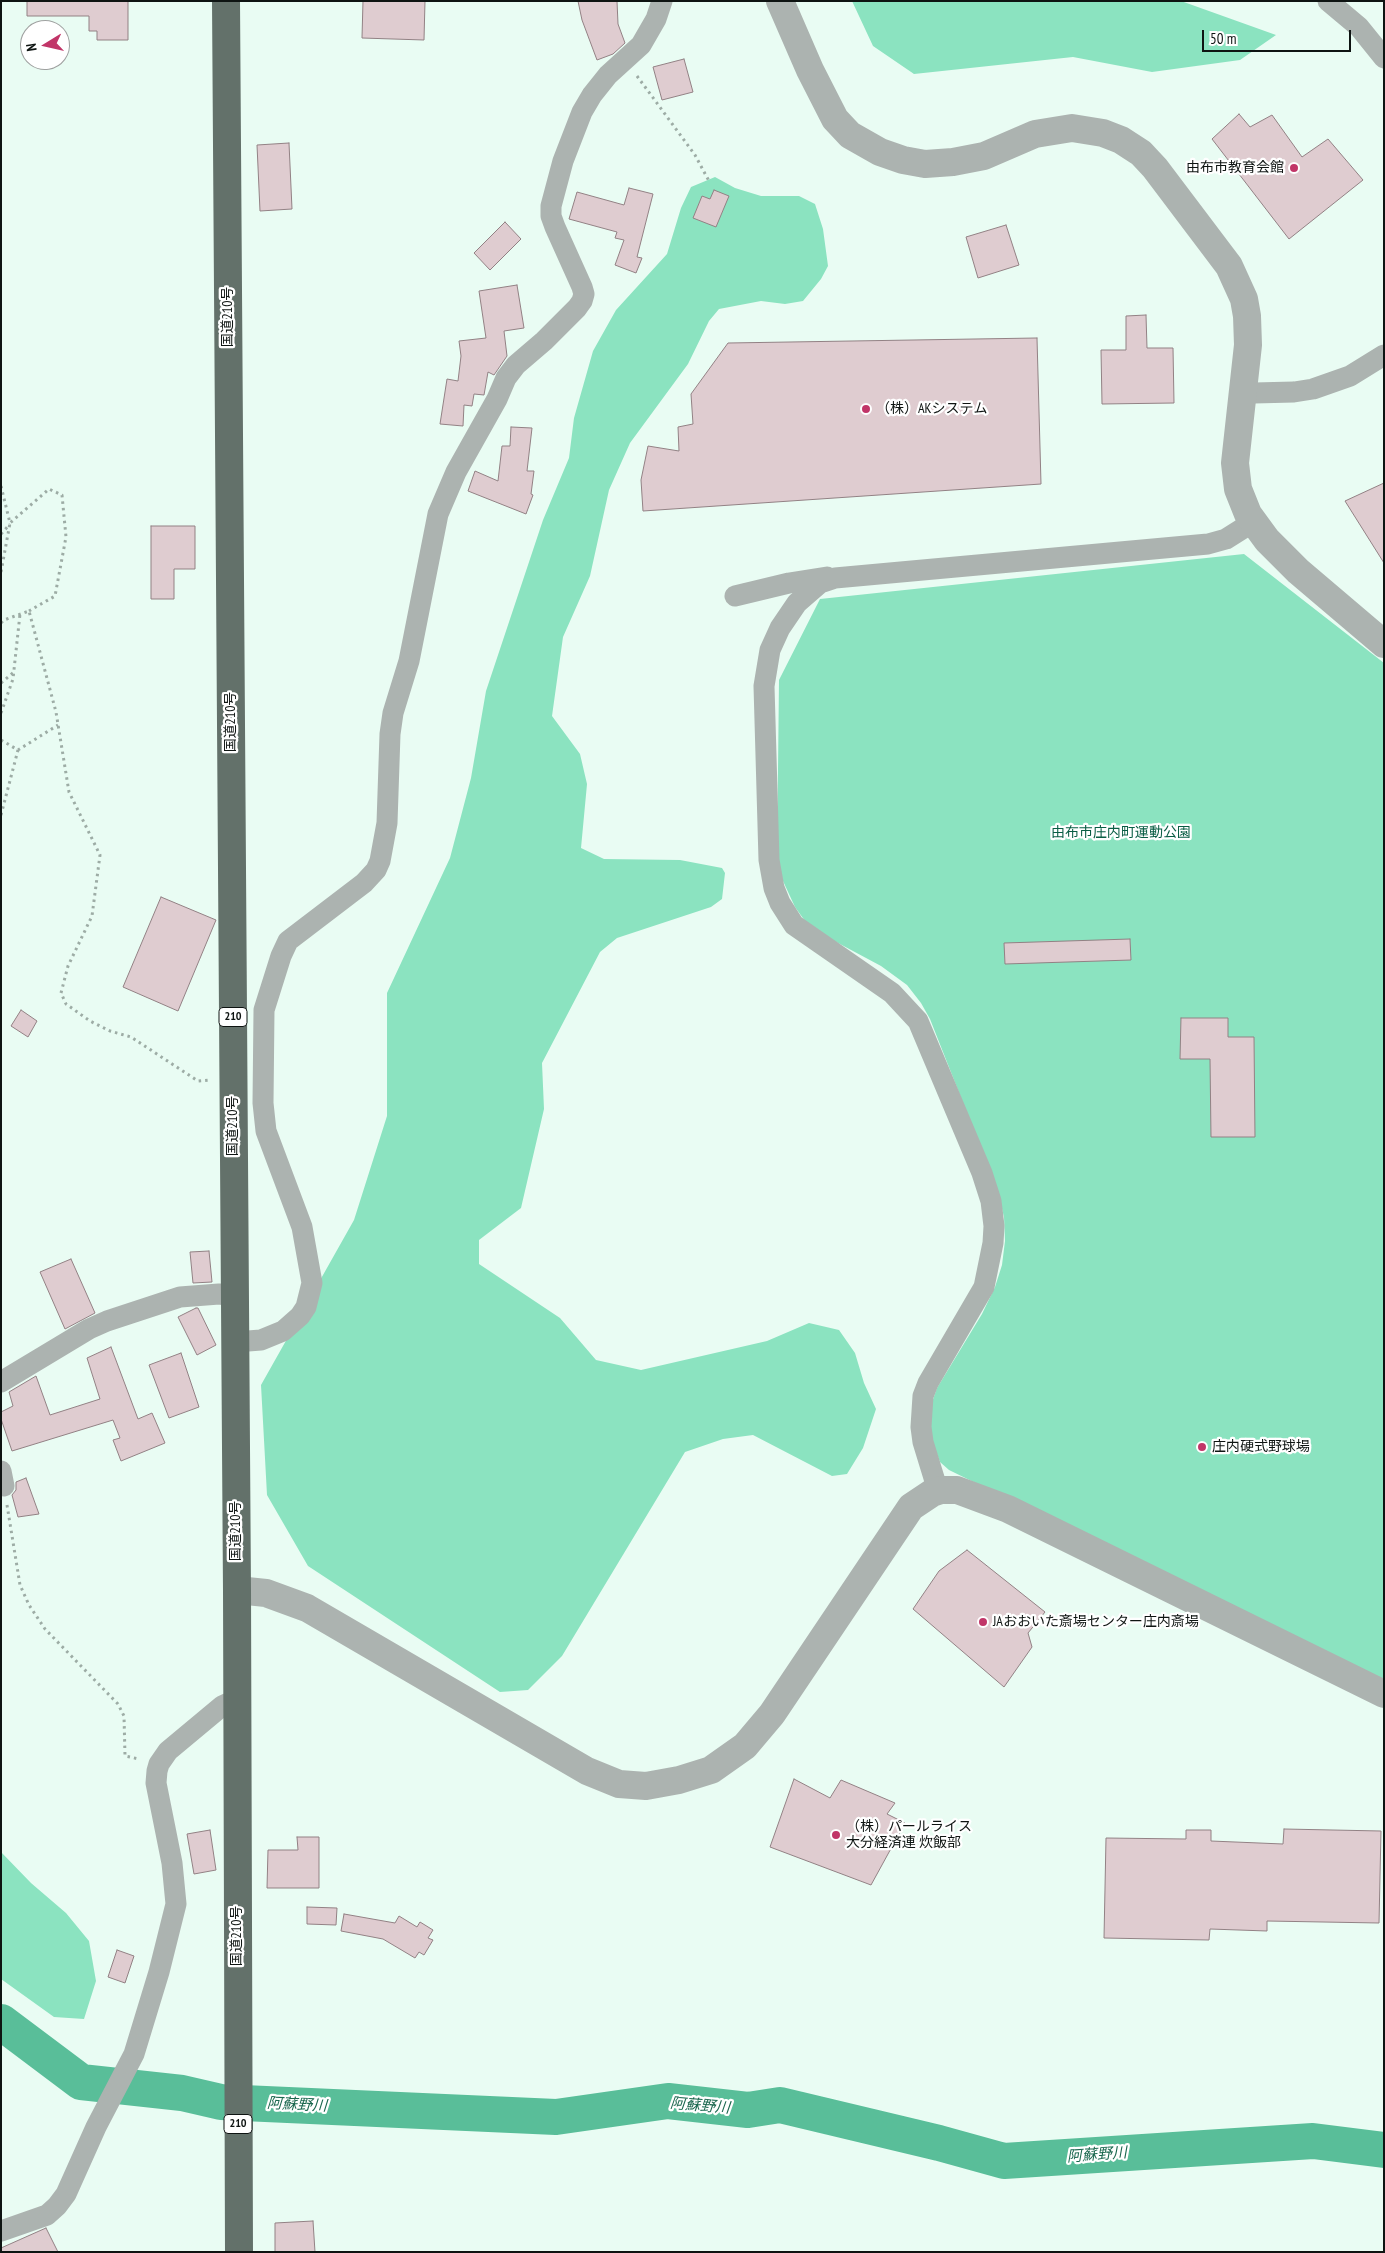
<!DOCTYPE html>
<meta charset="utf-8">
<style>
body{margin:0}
#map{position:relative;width:1385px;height:2253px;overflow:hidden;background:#e9fcf3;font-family:"PT Sans Narrow",sans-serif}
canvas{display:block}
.frame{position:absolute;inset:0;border:2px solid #0e1412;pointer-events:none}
.north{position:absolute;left:20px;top:20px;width:50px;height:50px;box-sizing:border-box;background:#fff;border:1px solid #9fa1a0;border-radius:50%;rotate:261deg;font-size:14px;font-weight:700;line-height:20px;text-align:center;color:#0e1412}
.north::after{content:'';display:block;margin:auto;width:18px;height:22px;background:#c13568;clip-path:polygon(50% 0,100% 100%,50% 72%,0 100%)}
.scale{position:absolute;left:1202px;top:30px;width:149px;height:22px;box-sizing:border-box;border:2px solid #0e1412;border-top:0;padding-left:6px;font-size:15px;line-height:18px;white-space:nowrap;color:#0e1412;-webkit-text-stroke:4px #fff;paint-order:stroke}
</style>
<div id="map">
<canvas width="1385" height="2253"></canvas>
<div class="frame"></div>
<div class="north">N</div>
<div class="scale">50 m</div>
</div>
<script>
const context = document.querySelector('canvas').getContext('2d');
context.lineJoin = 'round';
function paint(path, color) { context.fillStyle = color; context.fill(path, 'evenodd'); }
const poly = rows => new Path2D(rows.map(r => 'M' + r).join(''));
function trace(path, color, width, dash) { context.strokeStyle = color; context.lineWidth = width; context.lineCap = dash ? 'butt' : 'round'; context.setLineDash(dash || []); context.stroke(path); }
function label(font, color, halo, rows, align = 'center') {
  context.font = font + ' "PT Sans Narrow","Noto Sans JP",sans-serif'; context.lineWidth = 4.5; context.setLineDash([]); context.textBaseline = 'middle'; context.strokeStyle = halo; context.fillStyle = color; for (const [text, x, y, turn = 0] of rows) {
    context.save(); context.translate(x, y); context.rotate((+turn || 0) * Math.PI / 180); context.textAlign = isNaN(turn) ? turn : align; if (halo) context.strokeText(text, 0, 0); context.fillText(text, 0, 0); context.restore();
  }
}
paint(poly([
 [852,1,1181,1,1276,35,1240,60,1152,72,1073,57,914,74,873,46],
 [715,177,735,188,761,196,799,196,815,204,823,229,828,266,821,279,803,301,785,304,761,301,719,309,709,321,688,364,630,443,609,490,590,576,563,637,552,716,580,754,587,784,581,848,604,859,680,860,722,868,725,873,722,899,711,907,617,938,600,952,542,1063,544,1109,521,1208,479,1240,479,1264,560,1318,596,1360,641,1370,767,1341,809,1323,839,1330,855,1353,864,1383,876,1409,863,1448,847,1474,832,1476,753,1435,723,1439,685,1452,562,1656,528,1690,500,1692,308,1566,267,1495,261,1385,354,1220,387,1116,387,993,450,858,471,778,486,691,543,520,569,458,574,418,593,351,616,310,667,254,681,208,691,187],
 [1244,554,1384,663,1384,1682,949,1470,940,1462,929,1433,932,1402,937,1388,982,1314,995,1287,1002,1265,1005,1241,1004,1217,997,1189,930,1019,921,1003,907,985,881,966,810,928,795,907,783,881,777,859,779,680,820,599],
 [1,1852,31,1883,66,1913,89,1941,96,1981,84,2019,54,2017,1,1979]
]), '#8be3c0');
trace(poly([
 [1,2022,81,2082,182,2093,221,2102,556,2117,668,2101,748,2110,780,2105,939,2143,1004,2161,1313,2141,1384,2150]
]), '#59be99', 36);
const building = poly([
 [27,1,128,1,128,40,97,40,97,31,89,31,89,16,27,16,27,1],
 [363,1,425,1,424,40,362,38,363,1],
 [578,1,617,1,618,24,625,43,613,54,597,60,582,20,578,1],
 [684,59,693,92,662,100,653,67,684,59],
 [1239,114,1250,127,1272,115,1302,157,1328,139,1363,180,1289,239,1212,139,1239,114],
 [289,143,292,209,260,211,257,145,289,143],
 [629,188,653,194,637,257,642,258,636,273,615,265,624,240,615,238,617,232,569,219,577,192,624,205,629,188],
 [714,190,729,196,716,227,693,218,702,196,710,199,714,190],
 [505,222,521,239,490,270,474,253,505,222],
 [1006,225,1019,265,978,278,966,237,1006,225],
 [517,285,524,328,504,331,507,356,494,375,488,372,484,395,474,394,472,406,464,405,463,426,440,424,447,379,458,381,461,356,459,341,486,338,479,291,517,285],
 [1146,315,1147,348,1173,348,1174,403,1102,404,1101,350,1126,350,1126,316,1146,315],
 [1037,338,1041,484,643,511,641,480,648,446,679,451,678,427,693,424,691,394,728,343,1037,338],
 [511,427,532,428,527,471,534,471,531,494,533,495,526,514,468,491,475,471,498,481,502,446,510,446,511,427],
 [1384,483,1384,563,1345,501,1384,483],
 [151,526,195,526,195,569,174,569,174,599,151,599,151,526],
 [161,897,216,920,178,1011,123,987,161,897],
 [1130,939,1131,960,1005,964,1004,943,1130,939],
 [21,1010,37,1021,28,1037,11,1026,21,1010],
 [1181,1018,1228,1018,1228,1037,1254,1037,1255,1137,1211,1137,1210,1059,1180,1059,1181,1018],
 [209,1251,212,1282,193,1283,190,1252,209,1251],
 [71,1259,95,1313,65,1329,40,1272,71,1259],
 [196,1308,198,1308,216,1345,197,1355,178,1317,196,1308],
 [111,1347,138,1419,152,1413,165,1443,121,1461,113,1440,120,1438,113,1420,12,1451,1,1419,1,1412,13,1406,9,1392,36,1376,50,1415,100,1399,87,1358,111,1347],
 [181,1353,199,1407,169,1418,149,1365,181,1353],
 [26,1478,39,1514,18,1517,12,1495,16,1490,16,1482,26,1478],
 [967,1550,1045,1612,1028,1633,1032,1647,1004,1687,913,1609,939,1571,967,1550],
 [794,1779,830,1798,841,1780,895,1803,887,1814,905,1823,871,1885,770,1847,794,1779],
 [1284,1829,1381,1831,1379,1923,1267,1921,1267,1931,1210,1929,1209,1940,1104,1938,1106,1838,1186,1839,1186,1830,1211,1830,1211,1841,1283,1844,1284,1829],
 [210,1830,216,1870,194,1874,187,1834,210,1830],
 [297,1837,319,1837,319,1888,267,1888,268,1850,298,1850,297,1837],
 [307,1907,337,1908,336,1925,307,1924,307,1907],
 [344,1914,395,1923,399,1916,417,1927,420,1922,433,1930,428,1938,433,1940,424,1955,419,1952,415,1958,383,1939,341,1931,344,1914],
 [117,1950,134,1956,125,1983,108,1977,117,1950],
 [313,2221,315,2252,275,2252,275,2223,313,2221],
 [46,2228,58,2252,1,2252,1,2248,46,2228]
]);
paint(building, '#dfccd0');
trace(building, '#928184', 1);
trace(poly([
 [637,76,695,155,709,181],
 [1,486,10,523,49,489,62,495,66,537,55,596,29,611],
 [1,534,10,524],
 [1,572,10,523],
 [1,623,4,620,29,611,56,712,69,792,100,855,92,916,68,966,61,993,66,1004,90,1021,110,1031,131,1037,198,1081,210,1080],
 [1,683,14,672],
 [1,713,13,679,20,614],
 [1,740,18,750,58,725],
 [1,815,18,750],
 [7,1505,20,1585,29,1605,45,1629,118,1704,124,1716,125,1756,139,1759]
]), '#9daca5', 3, [2.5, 4]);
trace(poly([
 [1328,1,1359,27,1384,58],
 [1254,393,1294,392,1313,389,1350,376,1384,355],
 [735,596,789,583,827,577],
 [235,1342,261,1340,283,1331,300,1316,306,1307,312,1283,302,1227,266,1131,263,1103,264,1010,281,956,288,941,364,883,376,870,380,861,387,823,390,734,393,713,409,661,438,514,456,472,497,399,506,378,516,365,544,341,577,308,582,301,584,294,582,287,555,227,551,216,551,206,563,161,582,112,592,95,608,75,641,45,656,19,662,1],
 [1,1382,89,1329,107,1321,180,1297,219,1294,235,1296],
 [1,1471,4,1486],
 [938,1491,923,1442,921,1427,923,1396,928,1383,984,1287,993,1243,994,1226,991,1201,982,1173,918,1021,892,993,794,925,780,903,774,888,769,860,764,686,770,650,780,628,797,603,820,583,835,578,1208,544,1226,539,1253,522],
 [1,2231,47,2215,57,2206,66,2194,96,2127,134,2054,159,1972,176,1904,172,1863,156,1783,157,1771,159,1764,168,1751,222,1706,237,1699]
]), '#acb3b0', 21);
trace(poly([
 [780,1,810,70,835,119,850,135,880,152,903,160,925,164,953,162,984,156,1035,134,1072,128,1103,133,1121,140,1141,153,1155,168,1229,266,1244,299,1247,316,1248,345,1235,463,1238,489,1248,514,1267,540,1298,571,1384,644],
 [237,1590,266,1593,307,1608,587,1771,619,1784,646,1786,679,1780,711,1770,745,1746,772,1714,911,1507,932,1493,941,1490,957,1490,1008,1509,1384,1694]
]), '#acb3b0', 28);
trace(poly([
 [226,1,237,1590,239,2252]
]), '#63716a', 28);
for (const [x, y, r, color] of [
 [1294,168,5,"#c13568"],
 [866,409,5,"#c13568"],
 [1202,1447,5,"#c13568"],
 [983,1622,5,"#c13568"],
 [836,1835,5,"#c13568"]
]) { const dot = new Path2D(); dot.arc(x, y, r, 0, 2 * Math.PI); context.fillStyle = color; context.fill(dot); trace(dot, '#fff', 2); }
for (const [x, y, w] of [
 [233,1017,28],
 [238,2124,28]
]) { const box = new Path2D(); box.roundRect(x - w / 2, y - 9.5, w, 19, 4); context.fillStyle = '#fff'; context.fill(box); trace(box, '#0e1412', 1); }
label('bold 12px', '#0e1412', null, [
 ["210",233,1017],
 ["210",238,2124]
]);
label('14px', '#0e1412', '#fff', [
 ["由布市教育会館",1284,168,"right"],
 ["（株）AKシステム",876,409],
 ["庄内硬式野球場",1212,1447],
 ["JAおおいた斎場センター庄内斎場",993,1622],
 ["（株）パールライス",846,1827],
 ["大分経済連 炊飯部",846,1843]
], 'left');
label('14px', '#0e1412', '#fff', [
 ["国道210号",228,317,-90],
 ["国道210号",231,722,-90],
 ["国道210号",233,1126,-90],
 ["国道210号",236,1531,-90],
 ["国道210号",237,1936,-90]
]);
label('14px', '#095d44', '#fff', [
 ["由布市庄内町運動公園",1121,833]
]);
label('italic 15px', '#1a674e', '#fff', [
 ["阿蘇野川",297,2105,3],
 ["阿蘇野川",700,2106,5],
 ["阿蘇野川",1097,2155,-4]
]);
</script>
